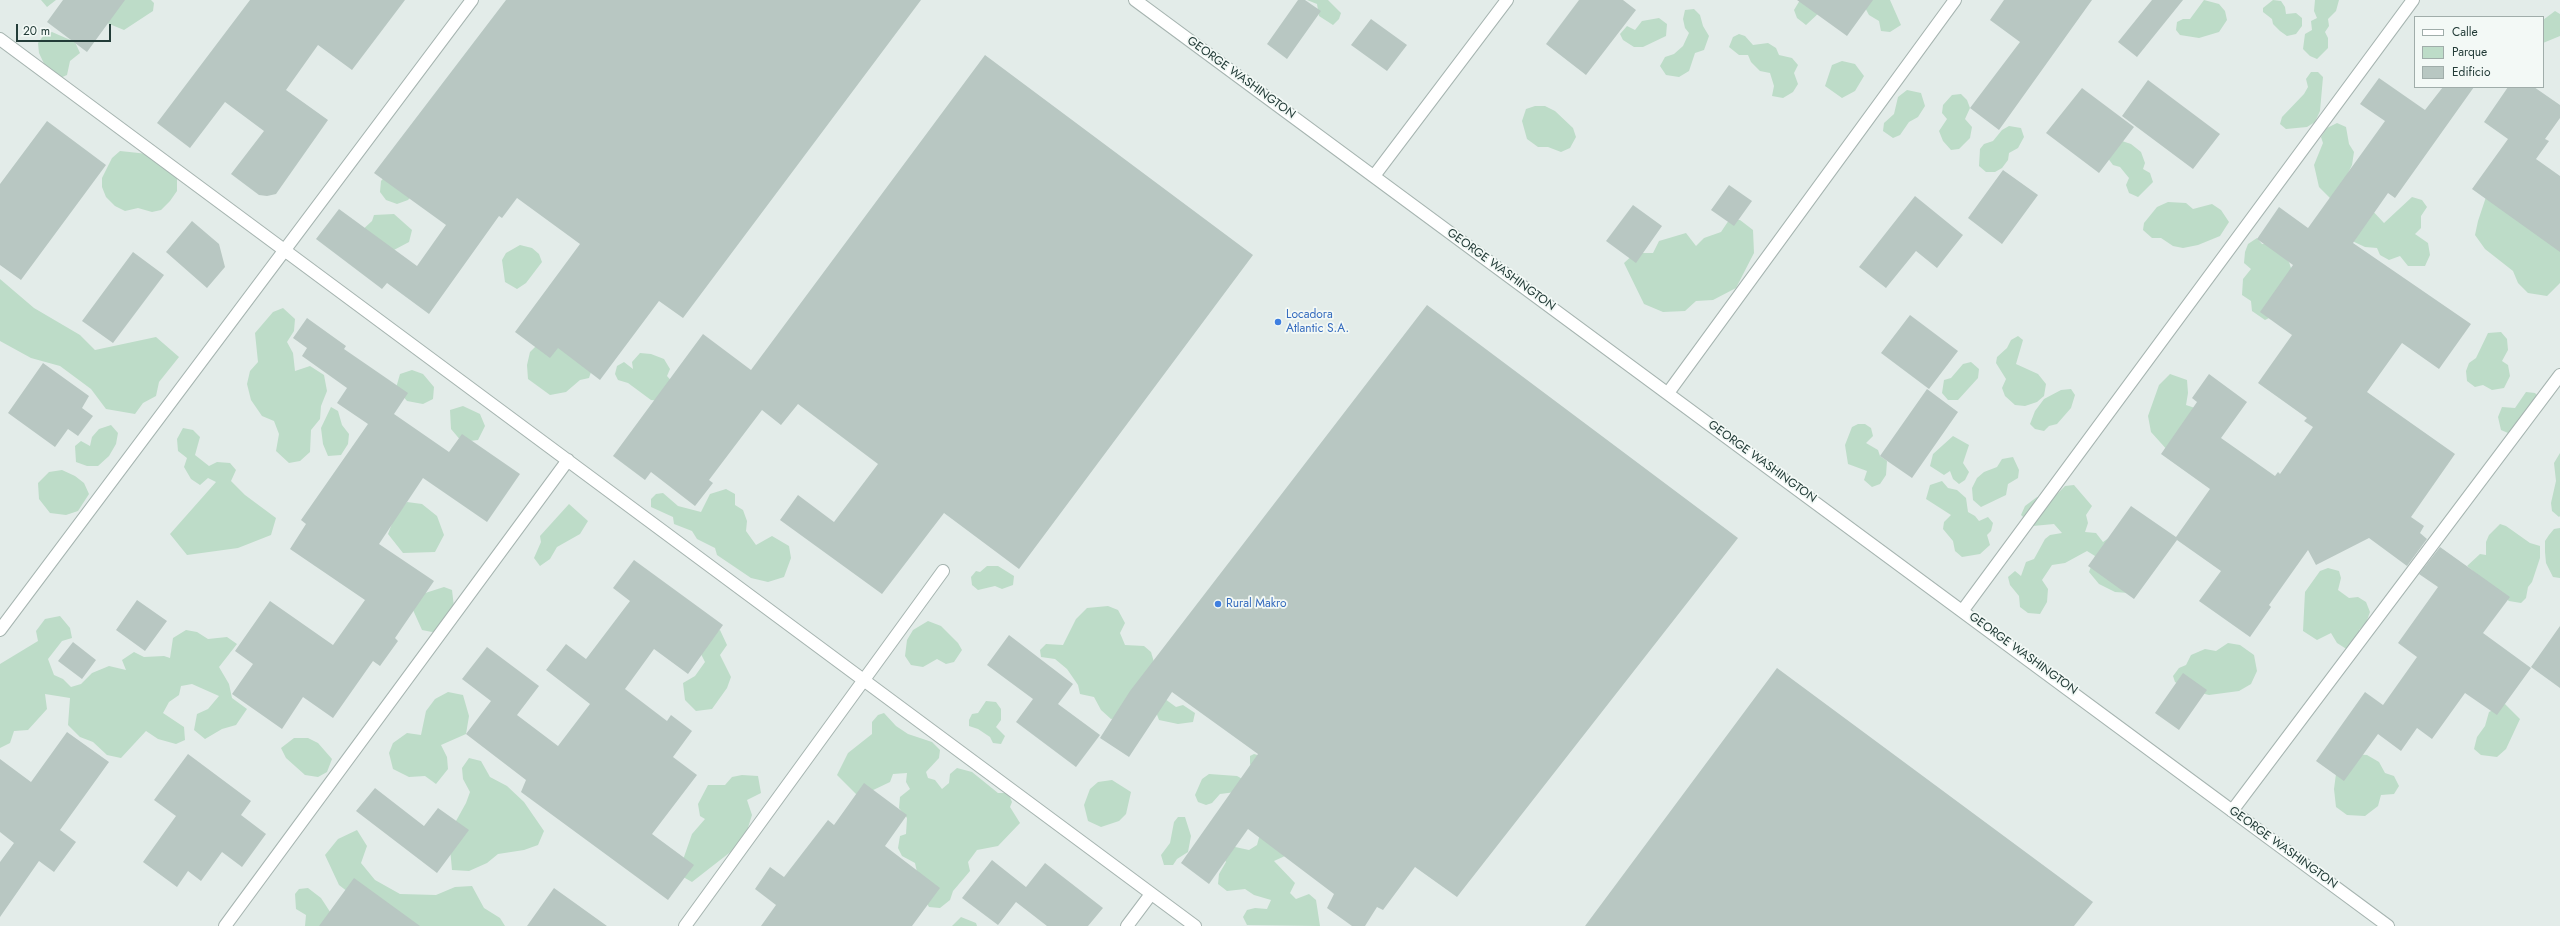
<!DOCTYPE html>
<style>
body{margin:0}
#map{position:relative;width:2560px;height:926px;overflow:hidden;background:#e3ece9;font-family:Jost,sans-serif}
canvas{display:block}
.legend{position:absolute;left:2414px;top:16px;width:130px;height:72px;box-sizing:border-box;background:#f3f9f6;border:1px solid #a0adaa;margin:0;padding:5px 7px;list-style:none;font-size:12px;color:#233c38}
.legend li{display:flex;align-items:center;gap:8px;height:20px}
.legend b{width:20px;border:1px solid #a0adaa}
.scale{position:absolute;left:16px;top:24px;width:95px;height:18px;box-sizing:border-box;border:2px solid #233c38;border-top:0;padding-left:5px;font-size:12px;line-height:14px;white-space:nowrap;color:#233c38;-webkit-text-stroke:3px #f3f9f6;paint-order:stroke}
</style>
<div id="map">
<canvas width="2560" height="926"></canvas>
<ul class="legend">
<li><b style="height:5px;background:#fff"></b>Calle</li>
<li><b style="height:11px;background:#bddcc8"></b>Parque</li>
<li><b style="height:11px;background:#b8c7c2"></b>Edificio</li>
</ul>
<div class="scale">20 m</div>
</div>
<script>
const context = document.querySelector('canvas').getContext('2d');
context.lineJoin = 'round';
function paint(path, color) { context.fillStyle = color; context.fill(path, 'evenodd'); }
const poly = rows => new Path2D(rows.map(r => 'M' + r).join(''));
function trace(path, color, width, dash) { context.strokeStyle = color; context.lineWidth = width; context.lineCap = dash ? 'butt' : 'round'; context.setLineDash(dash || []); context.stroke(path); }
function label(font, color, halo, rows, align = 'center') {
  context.font = font + ' Jost,sans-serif'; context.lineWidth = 3.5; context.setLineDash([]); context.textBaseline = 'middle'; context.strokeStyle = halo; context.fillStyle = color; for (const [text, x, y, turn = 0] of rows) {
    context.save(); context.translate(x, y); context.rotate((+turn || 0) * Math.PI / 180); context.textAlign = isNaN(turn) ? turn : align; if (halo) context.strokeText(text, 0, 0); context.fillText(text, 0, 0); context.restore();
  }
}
paint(poly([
 [41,0,56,0,47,7],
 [96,0,151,0,154,3,153,11,124,30,107,23],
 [1307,0,1328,0,1341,13,1339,19,1333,25,1319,16,1317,4],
 [1800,0,1816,0,1821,11,1806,25,1797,18,1794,10],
 [1867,0,1890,0,1901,25,1890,32,1881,31,1879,21,1869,15,1863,4],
 [2204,0,2219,4,2225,11,2227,20,2219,32,2199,38,2180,35,2176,30,2177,22,2183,19,2190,19],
 [2273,0,2281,1,2285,7,2286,14,2296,13,2302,18,2302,26,2296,34,2287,36,2280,31,2273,24,2272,19,2263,12,2263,8],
 [2315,0,2339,0,2336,11,2328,19,2329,26,2325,32,2328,38,2328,48,2317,59,2310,56,2303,49,2305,34,2312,30,2311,21,2317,18,2314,11],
 [1694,9,1700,15,1703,26,1709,36,1704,50,1695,53,1689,71,1679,77,1666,75,1660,66,1665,57,1674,54,1683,46,1689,33,1685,28,1683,19,1685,10],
 [2555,11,2560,14,2560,36,2543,43,2543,20],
 [1659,18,1667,24,1666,36,1643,47,1634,47,1623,40,1620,34,1627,26,1635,30,1642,21],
 [52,32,75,42,80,53,70,61,67,75,58,79,48,72,39,53,38,43,44,35],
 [1739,34,1745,36,1753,45,1768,43,1776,48,1779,55,1792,58,1798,65,1794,73,1798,84,1793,92,1783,98,1772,96,1774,86,1770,73,1760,71,1751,62,1748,55,1739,55,1729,47,1733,37],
 [1842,61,1855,64,1864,76,1855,91,1842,98,1825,86,1832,65],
 [2311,72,2318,72,2323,77,2320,111,2315,122,2307,127,2286,129,2280,124,2282,117,2304,94,2308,87,2306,79],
 [1907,90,1921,93,1925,106,1918,117,1909,122,1900,135,1893,138,1883,131,1884,123,1894,114,1898,97],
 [1961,94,1967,100,1970,108,1965,119,1972,127,1970,138,1959,149,1951,150,1943,141,1939,131,1947,119,1942,113,1943,105,1952,95],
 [1535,106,1545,106,1555,111,1573,128,1576,137,1570,148,1561,152,1548,147,1538,147,1527,139,1522,121,1526,109],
 [2337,123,2346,127,2349,144,2354,152,2352,165,2334,202,2319,187,2314,165,2323,143,2321,137,2327,128],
 [2009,126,2021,128,2024,137,2018,148,2009,153,2008,160,2002,168,1995,172,1986,172,1979,166,1980,149,1984,144,1993,141,2002,130],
 [2122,141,2131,144,2141,152,2145,163,2143,169,2150,173,2153,182,2138,197,2129,193,2126,185,2129,178,2120,167,2113,165,2107,157],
 [120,151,148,154,177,177,177,191,170,201,161,210,152,212,138,208,125,211,115,206,106,197,102,187,102,178,112,158],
 [388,173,415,192,408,200,397,204,386,200,380,192,381,181],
 [2560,188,2560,283,2547,296,2528,293,2518,283,2513,271,2485,249,2475,235,2478,221,2486,197],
 [2412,197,2422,200,2427,207,2421,216,2421,228,2415,234,2428,243,2430,255,2425,266,2408,266,2400,256,2389,260,2380,255,2377,248,2365,247,2350,240,2368,206,2384,223],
 [2168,202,2186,203,2193,209,2212,204,2221,210,2229,222,2220,236,2198,245,2183,248,2173,246,2161,238,2152,238,2143,230,2144,223,2157,207],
 [394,214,412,230,409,242,392,251,359,233,372,221,374,215],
 [1729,220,1740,220,1753,230,1754,253,1736,288,1713,300,1696,301,1685,311,1663,312,1644,304,1624,263,1635,253,1653,253,1659,241,1686,233,1696,246,1704,238,1721,232],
 [2257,238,2262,244,2271,244,2289,262,2294,277,2277,314,2265,320,2252,311,2251,301,2242,295,2243,279,2251,269,2244,263,2245,252,2248,244],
 [520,245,532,248,539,254,542,262,526,283,517,289,505,282,502,260,506,253],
 [0,279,34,308,80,335,95,350,156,337,179,357,159,382,156,396,143,403,135,414,106,409,91,389,60,366,31,358,0,341],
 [283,308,295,319,294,331,287,342,293,353,295,371,310,366,324,375,327,391,321,406,320,419,311,430,310,452,300,461,289,463,276,451,279,434,274,421,262,416,251,400,247,384,250,371,258,362,255,333,273,312],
 [2501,332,2507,339,2508,350,2502,361,2508,365,2510,376,2504,388,2492,390,2483,385,2475,387,2467,381,2466,371,2469,363,2476,358,2488,333],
 [2018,336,2023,340,2016,364,2038,374,2046,384,2044,396,2037,402,2025,406,2015,405,2005,396,2002,388,2006,379,1996,363,1997,357,2007,348,2011,340],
 [545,337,594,363,589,378,580,380,566,392,550,395,528,379,527,365,530,352],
 [640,353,651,354,664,359,670,369,667,376,675,385,661,401,651,400,628,383,618,380,615,374,617,366,624,362,633,369,632,362],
 [1971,362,1979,369,1978,378,1958,400,1948,400,1942,393,1944,380,1951,378,1963,364],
 [412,370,423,374,434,387,433,399,423,404,407,401,396,388,400,374],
 [2170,374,2187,380,2188,393,2186,405,2198,409,2184,444,2168,459,2169,452,2151,432,2148,416,2159,385],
 [2071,389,2075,395,2071,408,2057,424,2049,426,2044,431,2035,429,2030,424,2035,411,2044,399,2061,390],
 [2526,392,2535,393,2542,400,2514,428,2508,433,2501,430,2498,417,2502,407,2515,408],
 [463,406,480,414,485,426,478,440,462,442,451,429,450,410],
 [331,407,338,411,342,425,349,434,348,444,341,455,328,456,323,444,321,428],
 [1858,424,1865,424,1871,428,1873,436,1866,443,1878,450,1880,456,1887,461,1886,475,1880,484,1872,487,1864,480,1867,471,1848,464,1845,445,1852,427],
 [111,425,118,433,116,444,109,456,98,466,87,466,76,462,75,446,81,441,90,446,92,437,99,429],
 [183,428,193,430,200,437,195,455,209,466,217,462,230,463,236,470,231,481,245,495,276,518,271,535,238,548,187,555,170,534,216,482,208,478,200,485,191,479,184,467,187,458,178,451,177,439],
 [1953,436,1969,445,1963,463,1969,472,1965,480,1959,484,1953,479,1950,471,1944,475,1930,466,1933,454],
 [2560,453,2560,516,2559,517,2552,511,2551,503,2556,481,2554,463],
 [2013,457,2019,470,2018,478,2008,484,2006,495,1981,507,1973,500,1972,488,1977,478,1984,472,1997,467,2002,459],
 [62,470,75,476,84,483,89,494,78,511,66,515,50,513,39,499,38,483,49,472],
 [1942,481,1948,488,1957,490,1966,498,1968,512,1975,516,1979,521,1988,517,1993,523,1991,531,1987,535,1990,545,1980,554,1962,557,1955,551,1953,541,1943,529,1944,522,1951,515,1926,499,1930,485],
 [2074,485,2092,506,2086,515,2088,523,2085,532,2096,533,2103,542,2113,535,2129,593,2115,592,2099,584,2089,572,2095,556,2087,551,2065,563,2052,565,2042,580,2048,589,2047,602,2040,614,2028,613,2020,607,2019,596,2010,585,2008,577,2015,571,2021,576,2026,562,2034,559,2045,539,2050,535,2062,533,2054,524,2033,526,2021,515,2025,506,2037,497,2058,493,2065,486],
 [726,489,735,494,735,505,743,510,747,521,746,531,756,545,772,536,789,546,791,558,784,577,768,582,751,578,717,555,715,548,697,539,692,531,674,524,673,517,651,507,651,499,656,494,663,493,678,506,701,512,710,494],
 [407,502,422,504,437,516,444,535,435,552,403,553,388,534,394,518],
 [569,504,588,521,580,534,557,547,550,559,540,566,534,558,541,542,540,536],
 [2500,524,2506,526,2530,543,2540,546,2540,558,2532,582,2528,587,2526,598,2521,603,2509,601,2467,566,2480,554,2486,555,2486,542,2489,535],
 [2560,528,2560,578,2553,577,2546,563,2545,552,2545,541,2549,535,2554,529],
 [987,566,998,566,1014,576,1013,585,1002,589,995,586,978,590,972,585,971,577,976,571,980,572],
 [2328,568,2339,571,2341,578,2338,590,2349,598,2358,597,2366,602,2370,612,2366,623,2359,630,2359,644,2348,650,2337,643,2331,633,2317,640,2303,631,2305,592,2320,571],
 [444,587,452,590,454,607,437,633,422,630,413,610,419,595],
 [1108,606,1118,610,1125,623,1120,633,1125,645,1144,646,1151,652,1165,699,1176,707,1183,705,1195,713,1193,722,1178,724,1159,720,1156,712,1111,719,1101,710,1094,697,1080,694,1078,685,1067,669,1055,659,1041,657,1040,650,1046,644,1063,645,1076,619,1087,608],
 [60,616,70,628,72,638,62,641,48,659,54,675,63,679,71,687,81,684,92,673,109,666,126,670,122,660,134,652,144,657,164,656,170,658,173,638,186,630,197,632,208,639,227,637,237,644,219,667,229,684,232,698,247,709,236,725,222,729,205,739,194,730,197,714,208,709,219,696,192,684,181,686,179,695,169,702,163,713,184,727,185,740,176,744,158,739,146,731,121,758,107,755,93,742,80,737,68,725,70,698,45,694,47,709,28,730,14,731,10,743,0,748,0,664,38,641,36,631,45,619],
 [928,621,941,626,958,643,962,650,954,662,946,664,937,659,923,667,911,665,905,656,907,640,913,630],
 [720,630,727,645,720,655,731,677,727,688,712,709,696,711,685,700,683,683,695,676,705,662,698,648,708,633],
 [2228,643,2240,645,2254,655,2257,671,2251,684,2239,691,2209,695,2189,690,2175,682,2173,676,2179,668,2186,665,2191,655,2205,649,2216,651],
 [448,692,463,695,469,716,466,734,441,745,447,757,448,769,436,784,425,776,409,777,393,769,389,753,393,743,407,733,421,735,426,711,435,699],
 [986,701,996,702,1001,709,1001,720,996,727,1005,736,1001,744,993,743,990,737,978,729,969,726,969,720,972,714,978,713],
 [2505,704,2520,719,2506,749,2497,757,2481,755,2474,749,2477,737,2485,726,2489,712],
 [884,713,896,726,908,734,932,742,940,750,939,758,926,772,928,778,935,780,942,789,949,783,950,774,957,768,972,772,998,793,1008,793,1012,802,1010,807,1020,823,998,846,977,850,968,862,970,871,953,891,950,900,940,908,929,907,922,895,915,863,902,856,898,848,900,836,906,834,907,818,899,808,900,797,910,789,906,782,907,773,893,774,890,782,867,793,857,795,837,775,848,753,872,734,872,722,878,715],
 [294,738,308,738,318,743,332,759,327,772,318,777,305,775,286,758,281,748],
 [1254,754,1261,756,1285,856,1274,861,1295,883,1290,893,1296,899,1309,894,1316,900,1320,926,1247,925,1243,917,1247,910,1255,908,1267,909,1271,900,1254,895,1245,889,1227,891,1218,884,1219,874,1226,862,1221,854,1226,845,1249,850,1257,845,1260,834,1255,771,1250,764,1250,756],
 [2353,754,2367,755,2379,762,2385,773,2394,776,2399,786,2394,794,2381,795,2378,806,2365,816,2347,815,2336,807,2334,789,2336,774],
 [469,758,481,761,490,777,507,786,524,802,544,831,538,845,524,850,498,854,487,863,469,871,452,870,450,848,451,830,466,803,470,792,463,779,462,768],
 [1209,774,1237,776,1246,781,1236,792,1220,794,1212,803,1206,805,1198,802,1195,795,1202,779],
 [742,775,758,776,761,793,747,800,752,815,746,834,733,850,692,882,678,874,692,834,705,819,700,816,698,804,708,785,725,785,732,777],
 [1112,780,1131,792,1126,814,1119,821,1101,827,1088,821,1084,805,1090,789,1098,782],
 [1178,817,1185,817,1191,836,1188,852,1177,859,1173,865,1164,865,1161,855,1170,843,1174,822],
 [357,830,367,846,361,863,375,880,400,894,436,895,455,887,472,886,484,908,500,918,505,926,403,926,357,899,339,885,325,855,338,839],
 [308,888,321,898,336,921,336,926,305,926,306,915,296,909,295,894,299,889],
 [961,917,976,923,977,926,952,926]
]), '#bddcc8');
paint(poly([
 [63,0,125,0,87,52,47,22],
 [250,0,405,0,352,70,318,45,286,90,328,120,276,194,267,196,259,195,231,174,264,131,225,102,190,148,157,123],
 [506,0,921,0,683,318,659,301,600,380,558,348,550,358,515,332,580,244,517,198,502,218,499,216,429,314,387,283,382,289,316,239,339,209,417,266,446,225,374,173],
 [1298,0,1305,0,1321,11,1287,59,1267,44],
 [1579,0,1623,0,1636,10,1586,75,1546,44],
 [1797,0,1873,0,1847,36],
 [2004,0,2092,0,1999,130,1970,108,2020,42,1990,20],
 [2152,0,2183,0,2137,57,2118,42],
 [1371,19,1407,45,1387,71,1351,45],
 [985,55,1253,255,1019,569,944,513,882,594,780,520,798,495,834,522,878,464,798,404,781,425,762,410,709,480,713,483,695,506,651,472,645,480,613,456,703,334,751,370],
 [2379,78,2425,110,2443,87,2474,87,2395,198,2388,193,2353,243,2471,324,2439,369,2402,343,2367,392,2455,454,2411,517,2424,526,2420,533,2427,539,2407,566,2369,538,2316,565,2308,550,2269,605,2271,607,2250,637,2199,601,2221,571,2177,540,2134,599,2088,566,2131,506,2176,537,2210,489,2161,454,2197,402,2192,398,2209,374,2247,402,2221,438,2275,476,2278,472,2280,474,2313,427,2304,421,2307,418,2258,383,2292,335,2260,312,2293,265,2257,239,2279,207,2308,228,2385,121,2360,104],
 [2148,80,2220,134,2193,169,2122,116],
 [2508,87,2534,87,2560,105,2560,118,2545,139,2549,141,2536,159,2560,176,2560,252,2472,189,2508,139,2484,122],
 [2082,88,2134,127,2099,173,2046,133],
 [47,121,106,165,21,280,0,265,0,184],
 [2003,170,2038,195,2002,244,1968,218],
 [1729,185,1752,201,1734,226,1711,210],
 [1915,196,1963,235,1937,268,1916,251,1886,288,1859,267],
 [1633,205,1662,226,1636,263,1606,241],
 [192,221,219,244,225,267,207,288,166,252],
 [133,252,164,275,113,343,82,321],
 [1427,305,1738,538,1457,897,1415,867,1383,910,1377,907,1365,926,1352,926,1327,908,1334,894,1248,829,1209,884,1181,863,1258,754,1172,692,1129,757,1100,738,1130,691],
 [1910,315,1958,351,1929,389,1881,353],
 [307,318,346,346,344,349,408,393,394,414,449,452,462,434,520,474,487,522,423,478,379,544,434,581,395,638,398,641,380,666,373,661,333,718,303,697,282,729,232,694,253,664,235,651,270,601,333,645,365,600,290,549,306,524,301,520,368,424,337,403,347,388,302,356,307,348,293,338],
 [43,363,89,396,82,408,93,416,78,436,68,429,55,447,8,413],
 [1927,389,1958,412,1912,478,1880,456],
 [2440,547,2510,597,2483,633,2531,668,2497,715,2465,693,2432,739,2417,728,2401,751,2378,734,2344,781,2316,761,2365,692,2383,705,2417,657,2398,643,2438,587,2419,574],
 [634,560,723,625,688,674,654,649,625,689,667,721,671,715,692,731,673,757,697,775,652,834,694,865,668,900,521,792,526,780,466,734,491,701,462,679,487,647,539,686,517,715,558,746,590,704,546,670,566,644,586,659,630,601,613,588],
 [137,600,167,621,145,651,116,630],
 [2560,626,2560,688,2531,667],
 [1009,635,1073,684,1058,704,1100,735,1076,767,1016,722,1033,699,987,665],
 [73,642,96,660,82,679,58,661],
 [1777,668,2093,902,2074,926,1585,926],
 [2183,673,2207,690,2179,730,2155,713],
 [67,732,109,762,60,830,76,842,54,872,39,861,0,917,0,862,14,843,0,832,0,759,31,782],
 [188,754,251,801,241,815,266,834,242,867,222,852,201,881,188,871,177,887,143,862,176,816,154,800],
 [864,783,907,815,885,846,940,888,912,926,761,926,776,905,755,889,770,867,784,877,828,820,834,825],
 [375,788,424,826,438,808,469,830,437,873,356,811],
 [992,860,1026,887,1045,863,1103,908,1088,926,1047,926,1016,902,998,925,962,898],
 [354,878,420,926,319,926],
 [554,888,607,926,527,926]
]), '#b8c7c2');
const minor = poly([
 [1135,0,2388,926],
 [0,39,1195,926],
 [1374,176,1507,0],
 [1668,393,1955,0],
 [1963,610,2413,0],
 [0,630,472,0],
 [2232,811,2560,375],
 [225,926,568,460],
 [685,926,943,571],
 [1127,926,1151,894]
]);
trace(minor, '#a6b4b0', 14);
trace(minor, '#fff', 12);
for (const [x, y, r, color] of [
 [1278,322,4,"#3f7fe0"],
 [1218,604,4,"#3f7fe0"]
]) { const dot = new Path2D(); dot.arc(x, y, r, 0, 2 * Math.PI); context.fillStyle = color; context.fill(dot); trace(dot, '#f3f9f6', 1.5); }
label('12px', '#233c38', '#f3f9f6', [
 ["GEORGE WASHINGTON",1241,78,36],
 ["GEORGE WASHINGTON",1501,270,36],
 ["GEORGE WASHINGTON",1762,462,36],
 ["GEORGE WASHINGTON",2023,654,36],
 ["GEORGE WASHINGTON",2283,848,36]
]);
label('12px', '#366cbe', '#f3f9f6', [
 ["Locadora",1286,315],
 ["Atlantic S.A.",1286,329],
 ["Rural Makro",1226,604]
], 'left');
</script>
